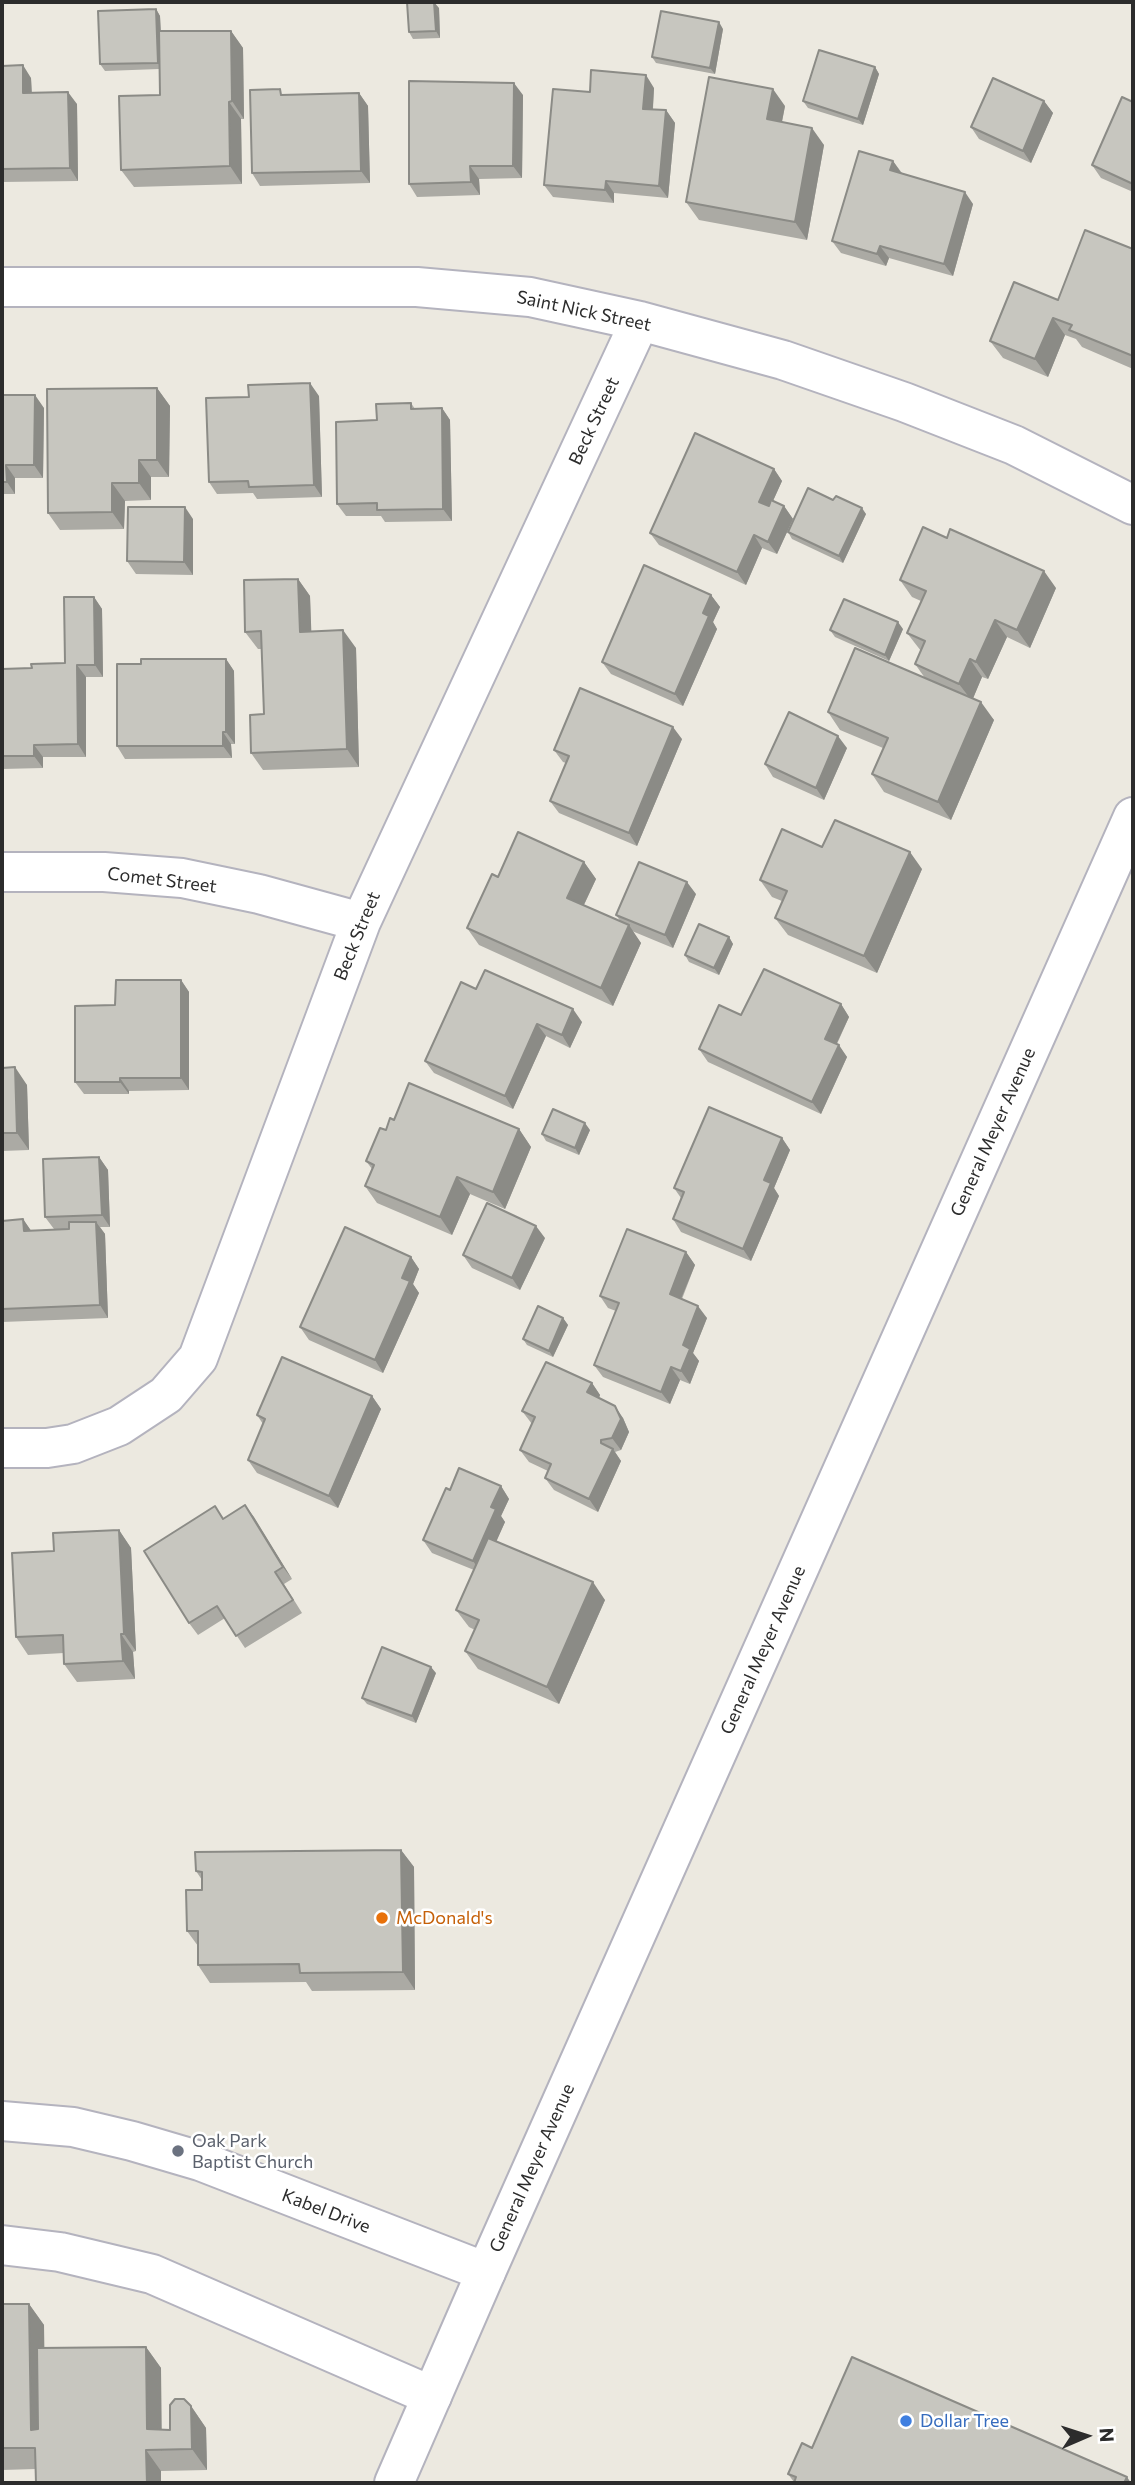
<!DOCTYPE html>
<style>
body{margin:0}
#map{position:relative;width:1135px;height:2485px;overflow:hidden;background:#ece9e0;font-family:Commissioner,sans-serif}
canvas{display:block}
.frame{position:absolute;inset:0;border:4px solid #2c2c2c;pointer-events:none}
.north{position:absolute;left:1051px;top:2401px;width:70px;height:70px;-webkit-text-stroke:5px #fff;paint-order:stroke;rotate:87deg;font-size:19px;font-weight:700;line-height:28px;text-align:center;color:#2c2c2c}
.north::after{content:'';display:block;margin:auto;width:24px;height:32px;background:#2c2c2c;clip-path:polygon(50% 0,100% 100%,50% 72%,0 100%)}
</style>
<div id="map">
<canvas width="1135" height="2485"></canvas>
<div class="frame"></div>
<div class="north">N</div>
</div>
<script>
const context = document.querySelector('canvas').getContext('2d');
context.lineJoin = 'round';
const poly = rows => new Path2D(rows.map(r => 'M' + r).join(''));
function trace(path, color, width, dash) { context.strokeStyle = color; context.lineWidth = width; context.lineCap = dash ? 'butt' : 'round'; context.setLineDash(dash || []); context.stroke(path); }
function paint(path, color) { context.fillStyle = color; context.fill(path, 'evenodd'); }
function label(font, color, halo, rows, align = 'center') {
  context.font = font + ' Commissioner,sans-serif'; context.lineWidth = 5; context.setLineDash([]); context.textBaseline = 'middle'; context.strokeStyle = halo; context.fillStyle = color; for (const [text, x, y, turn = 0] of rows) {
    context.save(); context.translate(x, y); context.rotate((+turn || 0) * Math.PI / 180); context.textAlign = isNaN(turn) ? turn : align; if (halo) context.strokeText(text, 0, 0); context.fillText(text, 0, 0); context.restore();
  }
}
const minor = poly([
 [2,287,417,287,530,297,640,321,783,360,904,402,1014,445,1133,505],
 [2,872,104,872,182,878,259,894,361,922],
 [2,1448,47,1448,73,1444,119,1426,166,1395,198,1358,361,922,640,321]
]);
const tertiary = poly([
 [2,2121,73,2127,132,2141,200,2161,486,2272],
 [2,2245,60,2252,152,2274,432,2396]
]);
const secondary = poly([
 [394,2483,486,2272,1133,817]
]);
trace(minor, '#b4b3be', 42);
trace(tertiary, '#b4b3be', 42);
trace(secondary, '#b4b3be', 42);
trace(minor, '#fff', 38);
trace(tertiary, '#fff', 38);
trace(secondary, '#fff', 38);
paint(poly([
 [439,8,440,38,413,39,409,32],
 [156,9,160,16,161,31,231,31,243,48,244,119,241,119,242,184,134,187,121,170,160,95,159,69,105,71,100,64],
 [723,29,715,74,656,63,652,57],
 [2,66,31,78,32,92,77,104,78,181,2,182],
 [875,67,879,74,863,125,808,108,803,101],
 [654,88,653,109,666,110,675,123,668,198,614,193,614,203,553,197,544,185,590,92],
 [359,93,368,106,370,183,260,186,252,173,284,95],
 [523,95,522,178,479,179,480,195,417,197,409,184],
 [1044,101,1053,113,1031,163,979,139,971,127],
 [1133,102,1133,192,1101,178,1092,165],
 [785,106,782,122,824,145,807,240,699,220,686,202],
 [893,161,902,173,973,204,953,276,889,258,886,266,841,253,832,241],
 [1133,249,1133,369,1082,347,1076,339,1065,335,1048,377,1003,358,990,341,1058,300],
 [157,388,170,406,169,477,151,477,151,500,125,501,124,529,60,530,48,513],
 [2,395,44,408,43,478,15,478,15,494,2,494],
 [319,396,322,497,257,499,253,493,217,494,209,482],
 [411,403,415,409,442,408,450,420,452,521,385,522,381,516,346,516,337,504,377,420],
 [774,469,782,481,773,501,784,506,793,519,777,554,762,548,746,585,659,545,650,533],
 [833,500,866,514,843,563,792,539,788,532],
 [193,519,193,575,136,574,127,561],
 [298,579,310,596,311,631,356,648,359,767,263,770,251,753,264,714,262,649,258,649,245,632],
 [900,580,1056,588,1030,648,1007,637,988,679,982,677,973,698,994,720,951,820,884,792,872,774,883,748,840,730,828,712,925,678,915,664,921,651,907,633,921,601,912,597],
 [711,595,720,607,713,622,717,629,683,706,611,674,602,662],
 [94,597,102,609,103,677,86,677,86,757,43,757,43,768,2,769,2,669,32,668,65,663],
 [903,629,889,661,835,637,830,630],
 [226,659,234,671,235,744,231,744,232,758,125,759,117,746,141,664],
 [682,739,637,846,559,813,550,801,566,763,563,762,554,750],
 [847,748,824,800,773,777,765,764],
 [822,847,922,869,877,973,788,935,775,918,782,901,772,897,760,880],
 [584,862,596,879,584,905,621,922,616,915,696,894,673,948,632,931,641,943,613,1006,479,945,467,928,498,877],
 [729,937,733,944,719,975,689,962,685,955],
 [181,980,189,992,189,1090,129,1091,129,1094,84,1094,75,1082,115,1005],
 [476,989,582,1022,570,1048,546,1036,513,1109,434,1073,425,1061],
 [841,1004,849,1017,837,1044,847,1057,821,1114,708,1062,699,1049,741,1015],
 [2,1068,27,1085,29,1150,2,1151],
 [394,1120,519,1129,531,1147,505,1209,470,1194,452,1235,377,1203,365,1186,372,1169,366,1161,386,1130],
 [590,1130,579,1155,546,1141,542,1134],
 [782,1138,790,1150,774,1188,779,1196,751,1261,681,1232,673,1219,681,1198,674,1188],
 [99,1157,108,1170,110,1227,100,1227,105,1234,108,1318,2,1322,2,1221,23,1219,31,1231,54,1229,45,1217],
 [545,1238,520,1290,472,1268,463,1255],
 [686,1252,695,1265,682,1299,707,1318,693,1353,699,1361,690,1384,680,1380,670,1404,603,1377,594,1365,616,1311,608,1308,600,1296],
 [411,1257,419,1269,413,1284,419,1293,383,1373,309,1340,300,1327],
 [563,1318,568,1325,553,1357,527,1345,523,1339],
 [592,1383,600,1395,599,1398,623,1418,629,1432,621,1450,615,1452,621,1461,598,1512,554,1490,545,1478,548,1471,529,1462,520,1450,532,1424,522,1411],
 [372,1396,381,1409,338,1508,257,1473,248,1460,263,1424,257,1415],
 [501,1486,509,1499,501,1516,505,1522,496,1541,605,1600,559,1704,478,1669,465,1651,475,1630,469,1627,456,1610,474,1570,432,1553,423,1540,450,1490],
 [245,1505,292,1579,284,1584,302,1613,245,1648,225,1618,198,1635,189,1623,215,1506,224,1519],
 [119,1530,131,1548,136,1651,133,1652,135,1679,77,1682,64,1664,64,1653,28,1655,16,1637,54,1551],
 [436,1673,416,1723,367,1704,362,1698],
 [401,1850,414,1867,415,1990,312,1991,306,1982,210,1983,198,1965,198,1946,187,1931,202,1890,202,1880,196,1871],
 [2,2304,29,2304,44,2325,44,2348,146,2347,161,2368,161,2430,170,2430,191,2406,206,2428,207,2470,161,2471,161,2483,36,2483,36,2469,2,2470],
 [812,2448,794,2482,788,2474]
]), '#abaaa4');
paint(poly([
 [434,2,439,8,440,38,436,31],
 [156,9,160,16,162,69,158,63],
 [719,22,723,29,715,74,710,68],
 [231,31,243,48,244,119,232,101],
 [23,65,31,78,32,105,23,93],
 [875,67,879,74,863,125,858,119],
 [646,75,654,88,652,121,643,109],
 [514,83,523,95,522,178,513,166],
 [773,89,785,106,779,136,767,119],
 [68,92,77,104,78,181,70,168],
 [359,93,368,106,370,183,361,171],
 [1044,101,1053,113,1031,163,1023,151],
 [229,102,241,119,242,184,230,166],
 [666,110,675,123,668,198,659,186],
 [812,128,824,145,807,240,795,222],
 [893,161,902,174,890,170],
 [470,166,479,179,480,195,471,182],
 [606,181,614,193,614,203,605,190],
 [965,192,973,204,953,276,944,264],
 [880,246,889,258,886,266,877,254],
 [1053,318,1065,335,1048,377,1035,359],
 [310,383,319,396,322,497,314,485],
 [157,388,170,406,169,477,157,460],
 [35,395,44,408,43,478,34,465],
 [442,408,450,420,452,521,443,509],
 [139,460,151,477,151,500,139,483],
 [6,465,15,478,15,494,7,482],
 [774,469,782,481,767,514,759,502],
 [112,483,125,501,124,529,112,512],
 [784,506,793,519,777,554,768,542],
 [185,507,193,519,193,575,184,562],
 [862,508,866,514,843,563,839,556],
 [754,535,762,548,746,585,737,572],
 [1044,571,1056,588,1030,648,1017,630],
 [298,579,310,596,312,649,300,632],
 [711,595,720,607,713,622,717,629,683,706,675,694,703,613],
 [94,597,102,609,103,677,95,665],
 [995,620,1007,637,988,679,976,662],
 [898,622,903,629,889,661,885,655],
 [343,630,356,648,359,767,347,749],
 [226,659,234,671,235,744,226,732],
 [970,659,982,677,972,701,959,684],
 [77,665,86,677,86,757,78,744],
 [981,702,994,720,951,820,938,802],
 [673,727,682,739,637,846,629,833],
 [223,732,231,744,232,758,223,746],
 [838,736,847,748,824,800,816,788],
 [34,745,43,757,43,768,34,756],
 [910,852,922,869,877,973,864,956],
 [584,862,596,879,579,915,567,898],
 [687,882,696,894,673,948,665,935],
 [629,925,641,943,613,1006,601,988],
 [729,937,733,944,719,975,714,968],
 [181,980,189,992,189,1090,181,1078],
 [841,1004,849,1017,833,1051,825,1039],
 [573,1009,582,1022,570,1048,562,1035],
 [537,1024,546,1036,513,1109,505,1096],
 [839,1045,847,1057,821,1114,812,1102],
 [15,1067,27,1085,29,1150,17,1133],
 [120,1078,129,1091,129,1094,120,1082],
 [585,1123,590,1130,579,1155,575,1148],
 [519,1129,531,1147,505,1209,493,1192],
 [782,1138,790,1150,774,1188,779,1196,751,1261,743,1249,764,1180],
 [99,1157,108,1170,110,1227,102,1215],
 [457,1177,470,1194,452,1235,440,1217],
 [23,1219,32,1232,24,1231],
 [96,1222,105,1234,108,1318,100,1305],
 [536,1226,545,1238,520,1290,512,1278],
 [686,1252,695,1265,678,1306,670,1294],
 [411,1257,419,1269,413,1284,419,1293,383,1373,375,1360,402,1278],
 [698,1306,707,1318,693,1353,699,1361,690,1384,681,1371,683,1345],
 [563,1318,568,1325,553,1357,549,1351],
 [671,1367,680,1380,670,1404,661,1392],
 [592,1383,600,1395,596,1405,587,1392],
 [372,1396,381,1409,338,1508,329,1496],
 [615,1406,623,1418,629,1432,621,1450,612,1438],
 [613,1449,621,1461,598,1512,589,1499],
 [501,1486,509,1499,501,1516,505,1522,482,1574,473,1561,491,1507],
 [245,1505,254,1517,292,1579,283,1567],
 [119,1530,131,1548,136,1651,124,1634],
 [593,1582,605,1600,559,1704,547,1687],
 [121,1634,133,1652,135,1679,123,1661],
 [431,1667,436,1673,416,1723,412,1716],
 [401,1850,414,1867,415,1990,403,1972],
 [29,2304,44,2325,46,2451,31,2430],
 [146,2347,161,2368,162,2451,147,2429],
 [191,2406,206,2428,207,2470,192,2449],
 [146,2450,161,2471,161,2483,147,2483],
 [1127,2477,1131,2483,1124,2483]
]), '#8b8b86');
const building = poly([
 [407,2,434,2,436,31,409,32,407,2],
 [156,9,158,63,100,64,98,11,156,9],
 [661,11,719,22,710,68,652,57,661,11],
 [159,31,231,31,232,101,229,102,230,166,121,170,119,96,160,95,159,31],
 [819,50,875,67,858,119,803,101,819,50],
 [23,65,23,93,68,92,70,168,2,169,2,66,23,65],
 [591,70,646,75,643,109,666,110,659,186,606,181,605,190,544,185,553,89,590,92,591,70],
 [709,77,773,89,767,119,812,128,795,222,686,202,709,77],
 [993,78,1044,101,1023,151,971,127,993,78],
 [409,81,514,83,513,166,470,166,471,182,409,184,409,81],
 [280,89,281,95,359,93,361,171,252,173,250,90,280,89],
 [1122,97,1133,102,1133,184,1092,165,1122,97],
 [859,151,893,161,890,170,965,192,944,264,880,246,877,254,832,241,859,151],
 [1085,230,1133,249,1133,356,1069,330,1072,325,1053,318,1035,359,990,341,1014,282,1058,300,1085,230],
 [310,383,314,485,249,487,248,481,209,482,206,398,249,397,248,385,310,383],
 [157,388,157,460,139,460,139,483,112,483,112,512,48,513,47,389,157,388],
 [2,395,35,395,34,465,6,465,7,482,2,482,2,395],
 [411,403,411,409,442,408,443,509,377,510,377,503,337,504,336,422,377,420,376,404,411,403],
 [695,433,774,469,759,502,769,506,771,500,784,506,768,542,754,535,737,572,650,533,695,433],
 [808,488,833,500,836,496,862,508,839,556,788,532,808,488],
 [128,507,185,507,184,562,127,561,128,507],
 [923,527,947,538,950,529,1044,571,1017,630,995,620,976,662,970,659,959,684,915,664,925,641,907,633,926,591,900,580,923,527],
 [644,565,711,595,703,613,709,616,675,694,602,662,644,565],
 [298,579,300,632,343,630,347,749,251,753,250,715,264,714,261,631,245,632,244,580,298,579],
 [64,597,94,597,95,665,77,665,78,744,34,745,34,756,2,756,2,669,32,668,31,664,65,663,64,597],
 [844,599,898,622,885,655,830,630,844,599],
 [855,648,981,702,938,802,872,774,888,738,828,712,855,648],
 [141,659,226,659,226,732,223,732,223,746,117,746,117,664,141,664,141,659],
 [580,688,673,727,629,833,550,801,569,756,554,750,580,688],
 [789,712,838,736,816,788,765,764,789,712],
 [835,820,910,852,864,956,775,918,787,891,760,880,782,829,822,847,835,820],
 [518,832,584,862,567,898,629,925,601,988,467,928,492,874,498,877,518,832],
 [639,862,687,882,665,935,616,915,639,862],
 [699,924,729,937,714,968,685,955,699,924],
 [764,969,841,1004,825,1039,839,1045,812,1102,699,1049,719,1005,741,1015,764,969],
 [485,970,573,1009,562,1035,537,1024,505,1096,425,1061,461,982,476,989,485,970],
 [116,980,181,980,181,1078,120,1078,120,1082,75,1082,75,1006,115,1005,116,980],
 [15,1067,17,1133,2,1133,2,1068,15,1067],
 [409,1083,519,1129,493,1192,457,1177,440,1217,365,1186,374,1165,366,1161,380,1128,386,1130,390,1118,394,1120,409,1083],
 [709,1107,782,1138,764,1180,771,1183,743,1249,673,1219,684,1192,674,1188,709,1107],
 [553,1109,585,1123,575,1148,542,1134,553,1109],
 [99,1157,102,1215,45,1217,43,1159,99,1157],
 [487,1203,536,1226,512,1278,463,1255,487,1203],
 [23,1219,24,1231,69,1229,69,1222,96,1222,100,1305,2,1309,2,1221,23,1219],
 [345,1227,411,1257,402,1278,410,1281,375,1360,300,1327,345,1227],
 [627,1229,686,1252,670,1294,698,1306,683,1345,690,1349,681,1371,671,1367,661,1392,594,1365,619,1303,600,1296,627,1229],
 [538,1306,563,1318,549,1351,523,1339,538,1306],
 [282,1357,372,1396,329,1496,248,1460,265,1419,257,1415,282,1357],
 [546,1362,592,1383,587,1392,615,1406,621,1419,612,1438,601,1440,601,1443,613,1449,589,1499,545,1478,551,1464,520,1450,535,1417,522,1411,546,1362],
 [459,1468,501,1486,491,1507,496,1509,473,1561,423,1540,446,1488,450,1490,459,1468],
 [245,1505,283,1567,275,1572,293,1600,236,1636,217,1606,189,1623,144,1551,215,1506,223,1519,245,1505],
 [119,1530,124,1634,121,1634,123,1661,64,1664,63,1635,16,1637,12,1553,54,1551,53,1533,119,1530],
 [488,1538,593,1582,547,1687,465,1651,479,1620,456,1610,488,1538],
 [382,1647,431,1667,412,1716,362,1698,382,1647],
 [401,1850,403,1972,300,1973,299,1964,198,1965,198,1931,187,1931,186,1890,202,1890,202,1872,196,1871,195,1852,401,1850],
 [2,2304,29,2304,31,2430,38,2429,37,2348,146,2347,147,2429,170,2430,170,2405,175,2399,184,2399,191,2406,192,2449,146,2450,147,2483,36,2483,35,2448,2,2448,2,2304],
 [852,2357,1127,2477,1124,2483,794,2483,796,2477,788,2474,802,2443,812,2448,852,2357]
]);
paint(building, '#c7c6bf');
trace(building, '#8b8b86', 2);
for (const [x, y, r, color] of [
 [382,1918,7,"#e8710a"],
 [178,2151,7,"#6b7280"],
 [906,2421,7,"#3f7fe0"]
]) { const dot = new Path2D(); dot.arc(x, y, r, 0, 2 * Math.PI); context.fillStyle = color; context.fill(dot); trace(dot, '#fff', 2.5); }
label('18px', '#2c2c2c', '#fff', [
 ["Saint Nick Street",584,311,12],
 ["Beck Street",594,421,-65],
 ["Comet Street",162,880,7],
 ["Beck Street",357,936,-68],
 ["General Meyer Avenue",993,1132,-66],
 ["General Meyer Avenue",763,1650,-66],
 ["General Meyer Avenue",532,2168,-66],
 ["Kabel Drive",326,2211,21]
]);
label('18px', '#c56008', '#fff', [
 ["McDonald's",396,1918]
], 'left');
label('18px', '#5b616d', '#fff', [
 ["Oak Park",192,2141],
 ["Baptist Church",192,2162]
], 'left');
label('18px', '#366cbe', '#fff', [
 ["Dollar Tree",920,2421]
], 'left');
</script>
